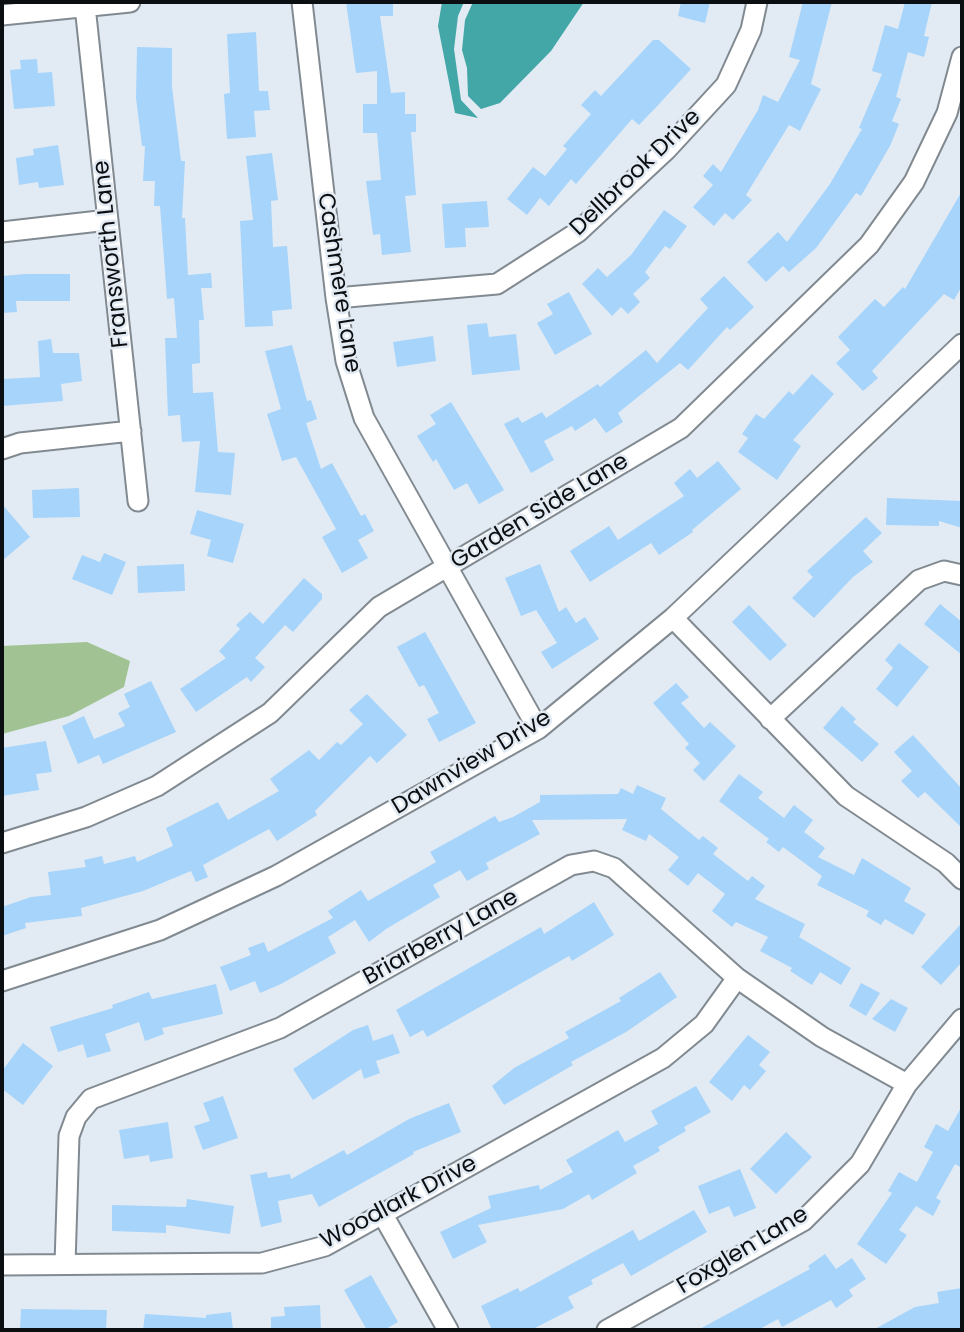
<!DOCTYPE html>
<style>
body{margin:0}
#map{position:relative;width:964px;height:1332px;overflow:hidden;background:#e2ebf3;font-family:Poppins,sans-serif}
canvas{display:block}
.frame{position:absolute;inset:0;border:4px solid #0c0f12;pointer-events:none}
</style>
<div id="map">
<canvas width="964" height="1332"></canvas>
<div class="frame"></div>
</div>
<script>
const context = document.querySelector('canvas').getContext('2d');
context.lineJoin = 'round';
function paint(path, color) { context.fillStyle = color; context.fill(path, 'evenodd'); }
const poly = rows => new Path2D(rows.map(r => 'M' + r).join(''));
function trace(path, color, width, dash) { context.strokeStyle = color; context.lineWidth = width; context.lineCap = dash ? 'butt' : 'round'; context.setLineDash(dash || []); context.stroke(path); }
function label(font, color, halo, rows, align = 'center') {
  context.font = font + ' Poppins,sans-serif'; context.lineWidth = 5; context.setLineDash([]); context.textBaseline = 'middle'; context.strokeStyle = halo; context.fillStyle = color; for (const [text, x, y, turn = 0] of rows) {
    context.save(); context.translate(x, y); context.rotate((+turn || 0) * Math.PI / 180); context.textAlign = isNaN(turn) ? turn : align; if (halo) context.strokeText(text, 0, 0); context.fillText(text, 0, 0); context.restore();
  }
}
paint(poly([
 [87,642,130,661,124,687,69,716,2,734,2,646]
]), '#a1c394');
paint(poly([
 [442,2,464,2,458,16,454,49,461,100,478,118,455,113,438,26],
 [473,2,584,2,551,51,500,103,481,109,468,96,467,68,462,50,465,20]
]), '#43a6a7');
paint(poly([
 [346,2,393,2,393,16,380,16,391,93,405,92,405,114,416,114,416,132,411,132,416,195,405,196,411,252,382,255,380,234,373,235,366,181,381,180,377,133,363,133,363,104,377,104,377,71,356,73],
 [681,2,710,2,705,23,678,16],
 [803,2,832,2,811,84,821,89,800,131,789,125,746,195,752,200,733,220,725,213,714,226,693,207,713,185,703,176,713,164,721,172,758,110,763,95,778,102,800,60,789,57],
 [905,2,932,2,924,36,929,37,924,57,908,52,896,97,901,99,892,121,899,124,890,146,861,196,856,193,816,248,789,272,783,266,766,282,747,262,778,232,787,242,830,184,862,129,859,128,882,74,872,71,885,25,898,29],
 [256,32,259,91,268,91,270,110,254,111,256,137,227,139,224,94,230,93,227,34],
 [653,40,659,40,691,69,661,102,639,125,632,119,576,184,571,179,549,206,540,198,527,215,507,199,533,167,545,176,567,149,563,146,591,114,581,105,595,90,601,96],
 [137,47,172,48,172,87,181,161,185,161,182,218,185,218,188,275,211,273,212,288,201,288,204,320,199,320,200,363,192,364,193,393,213,392,218,452,235,453,231,495,195,492,200,441,182,442,180,415,168,416,165,338,177,338,174,298,167,299,160,206,154,206,155,181,143,181,145,146,142,146,136,98],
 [37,59,38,73,52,72,55,106,14,109,10,70,21,69,20,60],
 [58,145,64,185,39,188,38,182,19,185,16,158,34,155,33,149],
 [272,153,278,200,271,201,273,247,287,246,292,309,272,311,273,326,245,327,240,221,253,220,246,156],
 [962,191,962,286,954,300,944,294,872,371,878,378,863,391,836,363,850,350,838,337,875,299,884,307,903,287,905,289],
 [487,201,489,227,465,228,466,247,445,248,442,204],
 [664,210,687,226,670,249,665,246,645,272,650,278,633,294,640,302,628,314,621,307,612,316,582,284,598,268,607,277,631,255],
 [25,274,70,274,70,301,16,301,17,312,2,313,2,276],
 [724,276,754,307,730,330,727,327,688,370,680,363,618,413,623,422,606,433,595,418,575,431,572,426,544,441,554,460,531,473,504,424,518,417,522,423,542,412,546,418,598,384,600,387,646,350,657,363,708,308,700,299],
 [569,292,592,334,555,355,537,323,553,314,547,304],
 [487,323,489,337,516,334,520,370,472,375,467,325],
 [433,336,436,361,397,367,393,342],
 [51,339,53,353,79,353,82,381,61,384,63,401,2,406,2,379,40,377,38,341],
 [292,345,307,401,311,400,317,419,306,423,321,469,332,463,361,516,365,514,374,531,358,540,368,558,342,573,322,537,336,529,296,457,282,461,267,414,281,409,265,351],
 [812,374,834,394,793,440,801,446,777,480,738,452,748,438,742,434,756,414,764,419,789,391,793,395],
 [451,402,504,490,479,504,467,483,454,490,436,459,433,462,417,436,436,424,430,415],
 [718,461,741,489,692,530,693,532,659,555,651,543,590,582,570,551,609,526,618,540,684,496,674,483,690,469,697,478],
 [79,488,80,517,33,518,32,490],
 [887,498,962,501,962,528,939,521,939,526,886,525],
 [2,504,30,537,2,561],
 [197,510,244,524,233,563,207,556,211,540,190,534],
 [866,517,882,533,863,551,873,562,853,577,814,618,792,598,813,577,807,571],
 [104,553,126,562,112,595,72,579,82,555,100,562],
 [184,564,185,591,138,593,137,566],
 [540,564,559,612,566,607,576,623,585,617,599,639,552,669,541,652,557,643,536,610,521,616,505,578],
 [304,578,322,594,322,599,293,632,285,625,255,658,265,667,251,682,247,677,196,712,180,689,226,658,219,651,240,629,236,625,250,612,263,624],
 [940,604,962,622,962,655,924,624],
 [749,605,787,645,770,661,732,622],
 [425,632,476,723,439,742,427,719,439,713,424,685,419,687,397,647],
 [899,643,929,667,897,707,876,689,893,668,885,660],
 [151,681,176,732,103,764,99,755,78,764,62,726,84,716,94,739,125,726,118,713,130,707,124,694],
 [676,683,689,697,681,703,704,728,710,722,736,746,704,781,693,770,700,763,685,748,689,744,653,703],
 [367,694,407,735,377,763,370,756,315,811,317,815,277,841,269,829,203,865,208,877,196,882,191,871,143,891,81,908,82,916,25,923,26,928,2,936,2,907,31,897,51,895,48,872,86,867,84,860,102,856,104,864,135,856,137,862,173,846,166,828,218,802,228,820,279,791,270,779,309,750,319,760,337,742,341,745,363,724,349,710],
 [842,706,856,719,853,722,879,744,862,762,823,728],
 [913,735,962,789,962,828,925,792,918,798,901,781,912,771,894,752],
 [46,741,52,772,36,774,39,790,2,796,2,748],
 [739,774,763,792,758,798,784,818,794,805,813,820,804,832,825,848,818,857,854,875,862,858,911,888,904,901,926,914,913,935,885,919,881,925,866,916,869,911,817,885,822,876,783,847,779,852,766,842,769,839,719,801],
 [637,785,666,798,661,809,699,840,703,836,718,848,713,854,748,881,752,876,765,886,755,899,805,924,799,937,851,968,841,985,820,972,812,985,790,971,792,968,760,951,768,937,736,922,732,927,712,911,725,894,698,873,688,886,668,870,679,857,649,834,646,841,622,830,627,819,532,820,540,834,486,863,489,869,467,881,460,870,433,885,440,897,386,929,369,942,355,920,328,937,336,953,281,984,260,993,255,981,230,991,220,967,251,955,248,948,264,942,268,952,333,918,328,911,361,890,368,901,436,862,430,852,495,816,499,822,513,817,540,802,540,795,618,794,621,788,633,794],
 [594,902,614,935,572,961,569,956,427,1037,423,1030,410,1037,396,1010,541,927,544,934],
 [962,923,962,962,941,985,921,967],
 [660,972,677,997,626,1032,571,1062,573,1065,504,1105,492,1086,514,1068,569,1038,565,1032,621,1001,619,998],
 [861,983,880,993,866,1016,849,1006],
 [216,984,223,1014,162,1028,164,1034,145,1041,139,1022,105,1034,111,1051,87,1058,83,1044,58,1052,50,1027,113,1008,112,1005,149,992,152,999],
 [891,999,908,1008,895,1032,872,1019],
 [368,1025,373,1041,393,1034,400,1053,376,1061,380,1073,364,1079,361,1069,313,1100,293,1069,353,1030],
 [748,1035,770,1052,759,1065,766,1071,750,1090,744,1085,732,1101,709,1082],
 [23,1043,53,1066,23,1105,2,1089,2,1071],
 [696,1086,711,1112,684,1127,686,1131,658,1147,660,1151,633,1166,637,1173,592,1200,589,1194,563,1209,478,1225,487,1242,453,1259,440,1232,491,1208,488,1196,539,1185,540,1190,573,1172,566,1160,618,1130,625,1142,658,1124,651,1111],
 [223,1096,238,1138,203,1150,194,1126,210,1121,203,1103],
 [449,1103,461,1132,413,1152,414,1154,319,1207,312,1194,278,1201,282,1222,261,1227,250,1175,267,1172,268,1178,290,1174,291,1179,344,1150,347,1155,409,1119],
 [962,1106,962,1168,955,1164,936,1198,941,1201,933,1216,916,1206,899,1230,907,1235,886,1264,857,1244,892,1193,888,1191,899,1172,917,1182,933,1152,924,1147,936,1124,948,1131],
 [168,1122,173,1158,150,1162,149,1155,124,1159,119,1130],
 [786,1132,812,1157,776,1194,750,1169],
 [740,1169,756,1208,734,1217,729,1206,709,1214,698,1186],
 [187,1199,234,1206,230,1234,166,1225,166,1233,112,1231,112,1205,186,1207],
 [694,1210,707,1232,631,1276,623,1263,591,1280,593,1284,568,1297,574,1308,531,1330,492,1330,481,1306,518,1288,520,1292,633,1230,639,1241],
 [825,1254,836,1269,852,1258,866,1279,849,1290,853,1296,836,1308,831,1300,782,1327,778,1319,758,1330,698,1330,810,1269,808,1266],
 [371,1275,398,1322,384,1330,367,1330,344,1290],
 [962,1288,962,1329,873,1330,915,1307,939,1303,937,1292],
 [320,1305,321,1330,271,1330,271,1317,285,1316,284,1307],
 [21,1309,107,1310,106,1330,20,1330],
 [231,1312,233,1330,143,1330,145,1314,206,1318,206,1315]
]), '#a6d4fb');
const minor = poly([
 [302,2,336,298,346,361,364,418,538,729],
 [85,6,138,501],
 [2,15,130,2],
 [2,232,108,220],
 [336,298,497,284,578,232,667,149,726,85,751,30,757,2],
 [2,449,20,443,131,431],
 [673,618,846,796,946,863,962,879],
 [770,719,919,580,944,571,962,575],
 [2,843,86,817,157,786,270,713,379,607,681,428,869,245,914,182,947,113,962,57],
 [2,981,160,930,276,876,538,729,673,618,962,344],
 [383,1215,448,1330],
 [65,1264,69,1136,76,1117,91,1099,280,1028,571,865,594,861,614,868,737,978,822,1037,907,1084],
 [2,1265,262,1263,325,1246,663,1058,704,1024,737,978],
 [607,1330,803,1221,860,1164,907,1084,962,1019]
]);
trace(minor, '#828a91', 23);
trace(minor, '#fff', 19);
label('23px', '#0c0f12', '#e2ebf3', [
 ["Dellbrook Drive",636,173,-44],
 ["Fransworth Lane",112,254,-96],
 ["Cashmere Lane",338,283,81],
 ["Garden Side Lane",540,512,-31],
 ["Dawnview Drive",472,763,-31],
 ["Briarberry Lane",441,938,-29],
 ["Woodlark Drive",399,1203,-28],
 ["Foxglen Lane",743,1251,-31]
]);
</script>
